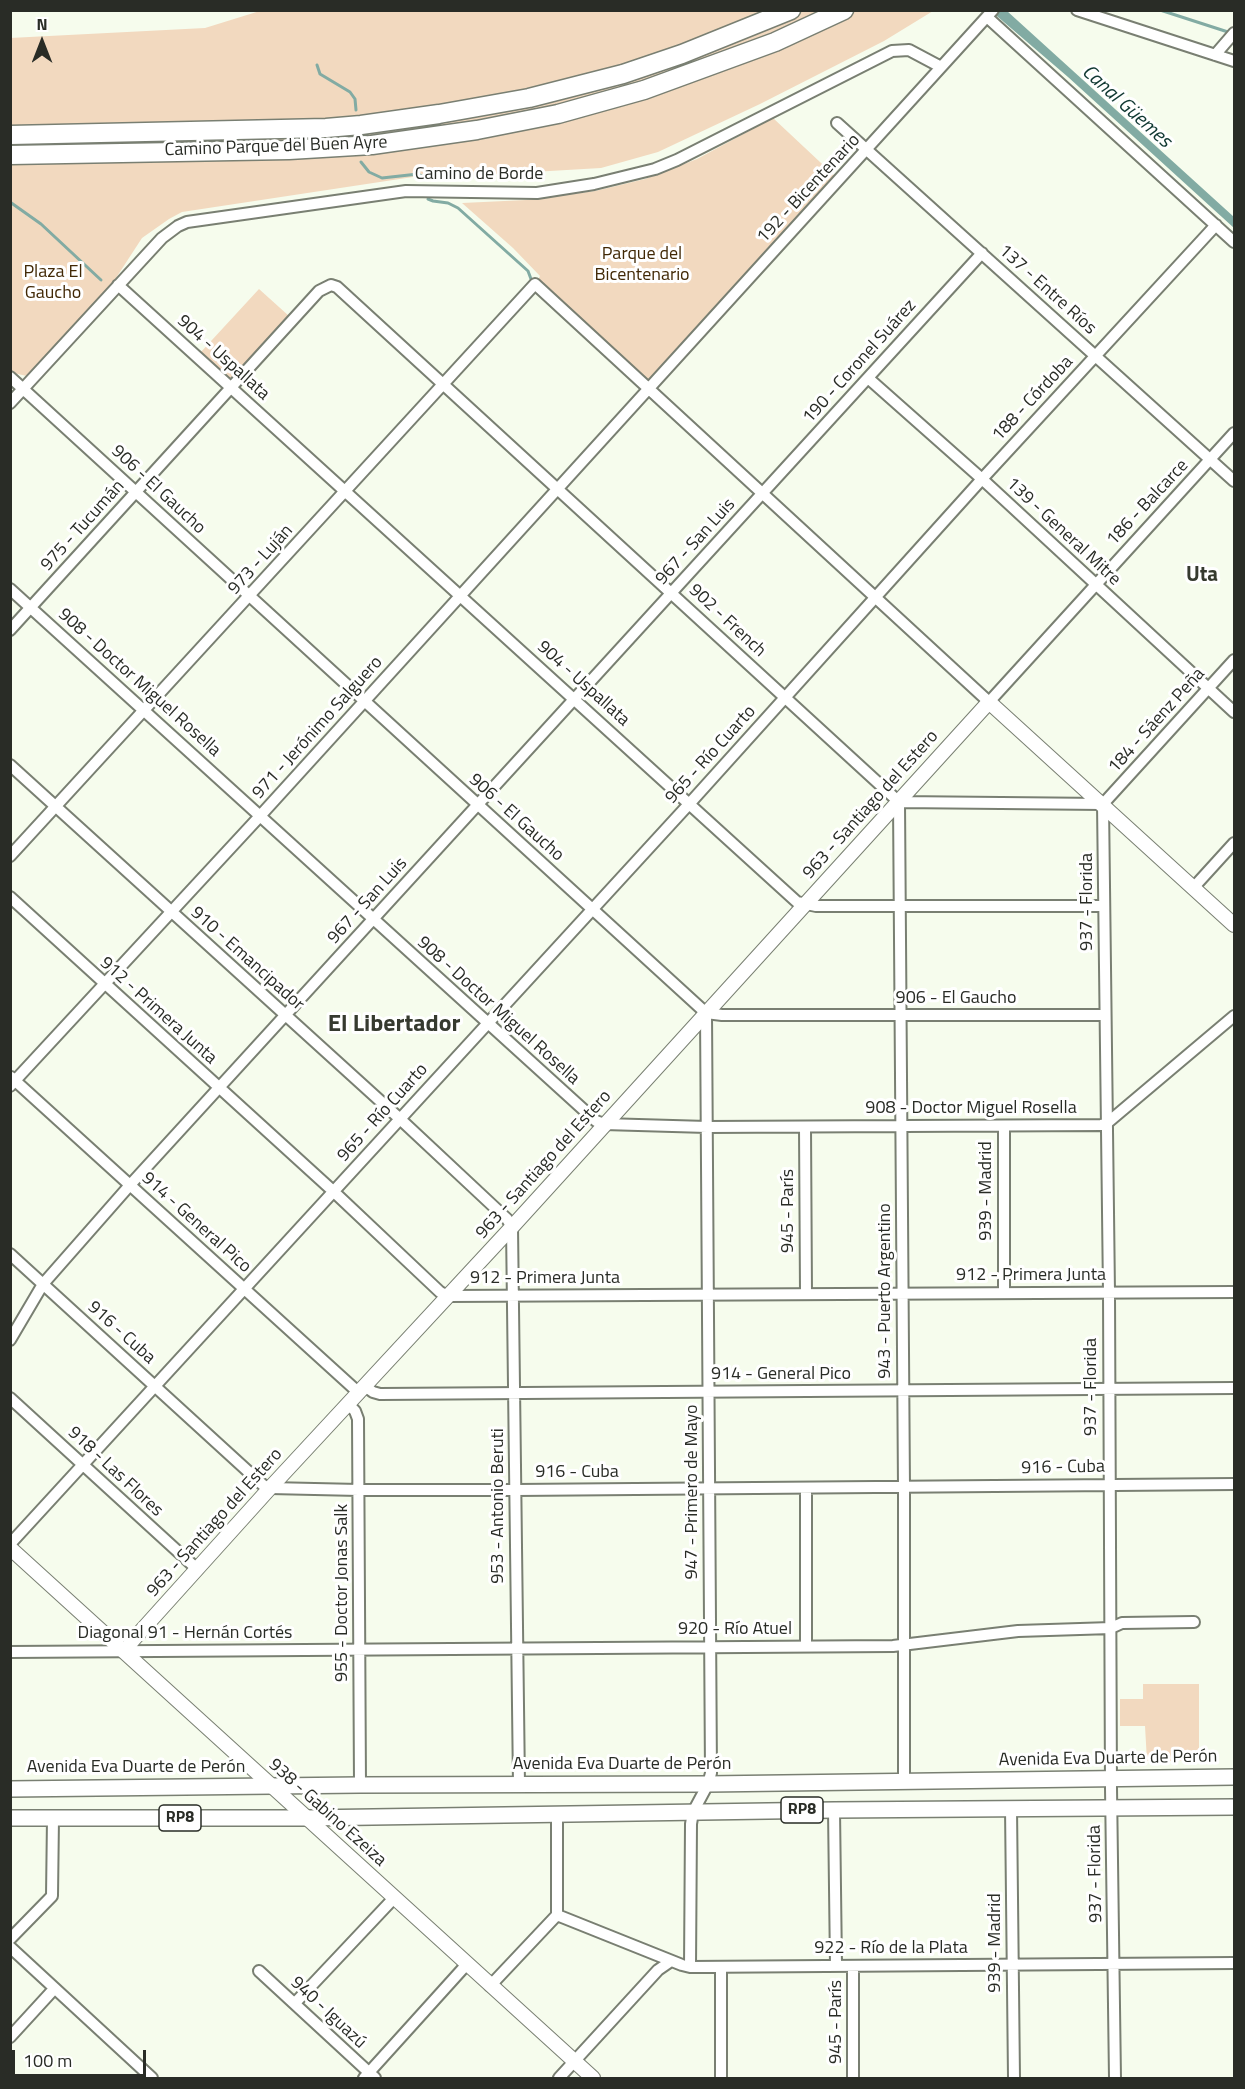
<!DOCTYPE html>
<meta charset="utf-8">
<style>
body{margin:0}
#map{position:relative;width:1245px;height:2089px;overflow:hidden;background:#f6fced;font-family:"Titillium Web",sans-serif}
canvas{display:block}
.frame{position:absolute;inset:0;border:12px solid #292c26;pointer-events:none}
.north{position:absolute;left:12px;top:12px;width:60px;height:60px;-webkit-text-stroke:4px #fff;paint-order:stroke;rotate:0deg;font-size:16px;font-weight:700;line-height:24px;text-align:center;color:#292c26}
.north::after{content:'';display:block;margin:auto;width:21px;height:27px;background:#292c26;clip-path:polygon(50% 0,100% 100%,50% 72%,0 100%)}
.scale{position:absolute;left:12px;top:2050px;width:134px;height:27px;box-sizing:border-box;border:3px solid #292c26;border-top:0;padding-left:8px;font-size:18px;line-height:21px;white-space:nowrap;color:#292c26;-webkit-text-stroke:4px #fff;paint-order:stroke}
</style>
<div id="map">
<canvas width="1245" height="2089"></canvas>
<div class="frame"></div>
<div class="north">N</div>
<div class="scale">100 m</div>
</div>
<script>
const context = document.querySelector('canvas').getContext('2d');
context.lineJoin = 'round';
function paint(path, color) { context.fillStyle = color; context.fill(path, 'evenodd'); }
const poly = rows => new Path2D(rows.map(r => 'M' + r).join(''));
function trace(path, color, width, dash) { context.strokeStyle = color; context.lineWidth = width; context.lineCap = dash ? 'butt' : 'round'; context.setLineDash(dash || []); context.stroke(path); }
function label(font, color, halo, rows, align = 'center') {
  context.font = font + ' "Titillium Web",sans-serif'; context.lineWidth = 6; context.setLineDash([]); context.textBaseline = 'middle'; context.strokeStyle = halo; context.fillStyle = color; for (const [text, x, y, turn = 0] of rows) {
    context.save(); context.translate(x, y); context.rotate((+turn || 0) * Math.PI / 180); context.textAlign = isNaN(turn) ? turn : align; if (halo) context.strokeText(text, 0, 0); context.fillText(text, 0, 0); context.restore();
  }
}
paint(poly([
 [263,10,933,11,884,41,760,104,658,152,601,168,464,176,426,175,182,212,169,219,142,238,114,281,27,376,13,373,10,371,10,38,205,28],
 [773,118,836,177,648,382,537,282,540,276,513,248,462,203,526,200,595,191,645,179,697,159],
 [259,289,289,316,229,380,200,353],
 [1143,1684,1199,1684,1199,1761,1147,1761,1145,1726,1120,1726,1120,1699,1143,1699]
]), '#f2d9bf');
paint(poly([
 [991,11,1007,11,1234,217,1234,228,1068,77]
]), '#82aba3');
trace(poly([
 [1160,10,1228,32],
 [317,65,320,74,350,92,355,99,356,110],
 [361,162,369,172,382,178,418,174,426,178],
 [428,199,433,201,448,203,458,208,528,271,531,279],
 [10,202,41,224,101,280]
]), '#82aba3', 3);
const street = poly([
 [1077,10,1234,61],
 [987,17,1234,242],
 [1215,55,1234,33],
 [837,123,1234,481],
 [118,285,797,902,816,906,1104,906],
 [10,377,706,1013,722,1015,1105,1015],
 [868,378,982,479,1234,712],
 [10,403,162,238,178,226,187,222,406,191,537,193,594,184,655,169,677,160,892,51,909,50,941,67],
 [10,589,596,1121,604,1124,707,1127,1101,1125,1106,1124,1234,1016],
 [10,630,319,291,331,285,337,287,899,802,1103,804],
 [10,765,399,1118,507,1219,512,1227,519,1785],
 [899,802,904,1487,904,1780],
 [1103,804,1109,1293,1111,1788,1115,2078],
 [1103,804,1234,660],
 [10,856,535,284,989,702,1234,433],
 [1194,887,1234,843],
 [10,897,333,1191,440,1292,448,1296,1234,1292],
 [11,1077,359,1393],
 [10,1086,260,816,993,10],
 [1004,1126,1004,1293],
 [805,1127,806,1294],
 [10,1254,263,1485,270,1488,359,1490,516,1490,1234,1484],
 [10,1340,43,1284,130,1185,982,253],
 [366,1387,373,1392,380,1394,1234,1388],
 [10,1398,197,1569],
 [349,1405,355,1411,358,1419,360,1785],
 [806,1488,806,1646],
 [10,1544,690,803,982,479,1216,225],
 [10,1652,893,1646,1018,1631,1111,1628,1122,1623,1194,1622],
 [1011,1808,1014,2078],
 [834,1810,836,1966],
 [557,1915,682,1965,690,1967,1234,1963],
 [10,1939,52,1896,53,1818],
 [10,1947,152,2078],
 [853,1966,853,2078],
 [690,1967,691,1824,693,1812,708,1784,711,1773,706,1013],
 [721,1967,721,2078],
 [259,1971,375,2078],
 [490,1986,557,1915,557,1814],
 [295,2003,394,1898],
 [10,2037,54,1989],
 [364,2078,467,1964],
 [559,2078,658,1970,671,1961]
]);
const secondary = poly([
 [10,1548,593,2078],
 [125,1651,133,1640,270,1488,512,1227,989,702,1234,925]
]);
const primary = poly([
 [10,1789,360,1785,708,1784,1234,1777],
 [10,1818,307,1818,834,1810,1234,1807]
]);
const highway = poly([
 [10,135,326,128,361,125,439,114,529,98,623,74,682,54,791,10],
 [10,155,289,150,372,145,477,130,558,114,644,90,775,42,844,10]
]);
trace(street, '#797f72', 14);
trace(secondary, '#797f72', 16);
trace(primary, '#797f72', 18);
trace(highway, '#797f72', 21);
trace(street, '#fff', 10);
trace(secondary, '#fff', 14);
trace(primary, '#fff', 15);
trace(highway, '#fff', 18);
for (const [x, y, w] of [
 [802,1810,42],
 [180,1818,42]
]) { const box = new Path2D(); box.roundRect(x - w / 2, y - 13, w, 26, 4.5); context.fillStyle = '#fff'; context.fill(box); trace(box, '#292c26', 1.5); }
label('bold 16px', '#292c26', null, [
 ["RP8",802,1810],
 ["RP8",180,1818]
]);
label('18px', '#292c26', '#fff', [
 ["Camino Parque del Buen Ayre",276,147,-2],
 ["Camino de Borde",479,175],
 ["192 - Bicentenario",809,189,-47],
 ["137 - Entre Ríos",1047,290,42],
 ["904 - Uspallata",223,358,42],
 ["190 - Coronel Suárez",860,362,-48],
 ["188 - Córdoba",1033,399,-47],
 ["906 - El Gaucho",158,490,43],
 ["186 - Balcarce",1148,503,-47],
 ["975 - Tucumán",83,526,-48],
 ["139 - General Mitre",1063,532,43],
 ["967 - San Luis",696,542,-48],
 ["973 - Luján",261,560,-48],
 ["902 - French",727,621,43],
 ["908 - Doctor Miguel Rosella",139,683,42],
 ["904 - Uspallata",583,684,42],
 ["184 - Sáenz Peña",1157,721,-48],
 ["971 - Jerónimo Salguero",318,728,-48],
 ["965 - Río Cuarto",711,755,-48],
 ["963 - Santiago del Estero",871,805,-48],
 ["906 - El Gaucho",516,818,42],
 ["967 - San Luis",368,901,-48],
 ["937 - Florida",1088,902,-90],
 ["910 - Emancipador",247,959,42],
 ["906 - El Gaucho",956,999],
 ["912 - Primera Junta",158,1011,42],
 ["908 - Doctor Miguel Rosella",498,1011,42],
 ["908 - Doctor Miguel Rosella",971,1109],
 ["965 - Río Cuarto",383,1113,-48],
 ["963 - Santiago del Estero",544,1165,-48],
 ["939 - Madrid",987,1191,-90],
 ["945 - París",789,1211,-90],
 ["914 - General Pico",196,1223,42],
 ["912 - Primera Junta",1031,1276],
 ["912 - Primera Junta",545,1279],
 ["943 - Puerto Argentino",886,1291,-90],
 ["916 - Cuba",121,1333,42],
 ["914 - General Pico",781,1375],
 ["937 - Florida",1092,1387,-90],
 ["916 - Cuba",1063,1468,-1],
 ["918 - Las Flores",115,1472,43],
 ["916 - Cuba",577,1473],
 ["947 - Primero de Mayo",693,1492,-90],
 ["953 - Antonio Beruti",499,1506,-90],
 ["963 - Santiago del Estero",215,1523,-48],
 ["955 - Doctor Jonas Salk",343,1593,-90],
 ["920 - Río Atuel",735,1630],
 ["Diagonal 91 - Hernán Cortés",185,1634],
 ["Avenida Eva Duarte de Perón",1108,1759,-1],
 ["Avenida Eva Duarte de Perón",622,1765],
 ["Avenida Eva Duarte de Perón",136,1768],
 ["938 - Gabino Ezeiza",327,1813,42],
 ["937 - Florida",1096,1874,-91],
 ["939 - Madrid",996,1943,-90],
 ["922 - Río de la Plata",891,1949],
 ["940 - Iguazú",328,2013,43],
 ["945 - París",837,2022,-90]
]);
label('18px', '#412805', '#fff', [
 ["Parque del",642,255],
 ["Bicentenario",642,276],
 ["Plaza El",53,273],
 ["Gaucho",53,294]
]);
label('italic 20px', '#103832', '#fff', [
 ["Canal Güemes",1126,107,42]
]);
label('bold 21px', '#363a2f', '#fff', [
 ["Uta",1202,576]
]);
label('bold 24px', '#363a2f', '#fff', [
 ["El Libertador",394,1025]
]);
</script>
